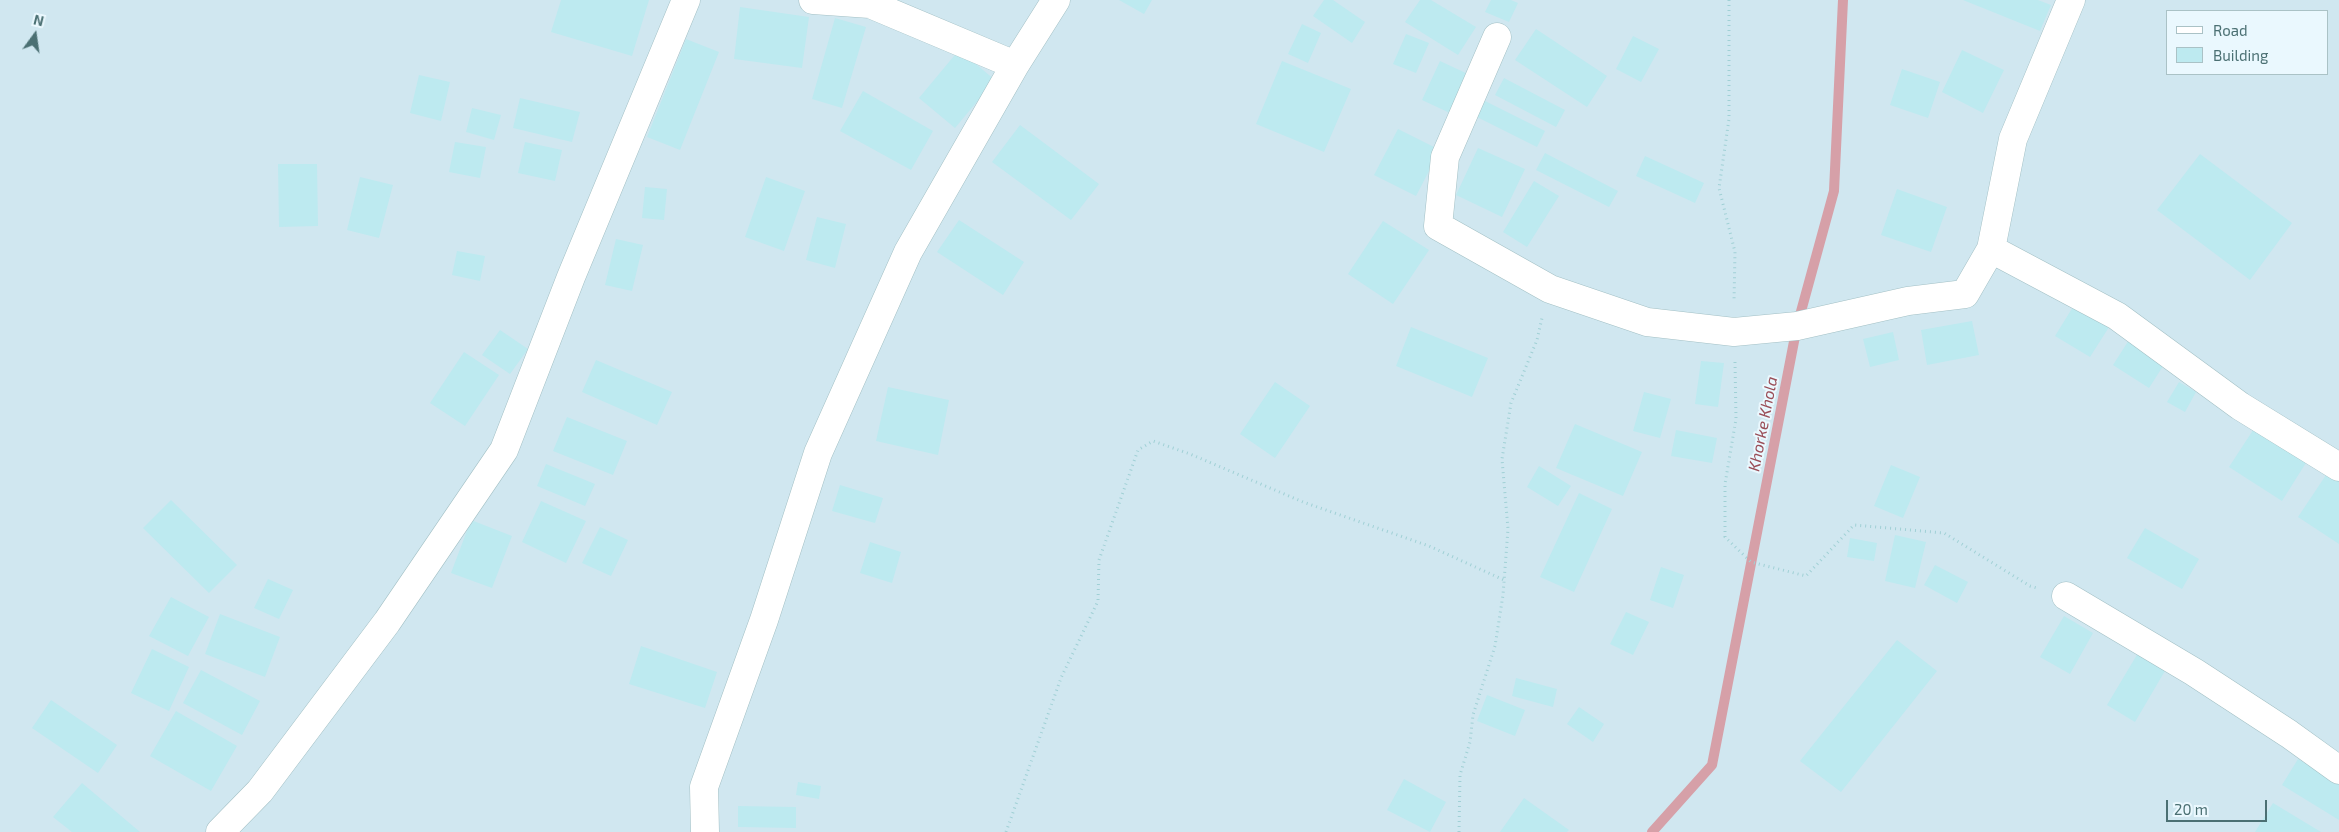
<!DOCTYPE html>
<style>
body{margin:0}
#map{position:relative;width:2339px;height:832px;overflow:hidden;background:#e4f4fb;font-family:"Exo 2",sans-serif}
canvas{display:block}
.legend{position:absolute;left:2166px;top:10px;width:162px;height:65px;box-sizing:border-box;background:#eaf8fe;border:1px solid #aac2c6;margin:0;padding:6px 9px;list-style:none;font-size:15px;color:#4b7073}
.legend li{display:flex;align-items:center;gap:10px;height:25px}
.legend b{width:25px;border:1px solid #aac2c6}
.north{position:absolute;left:10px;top:10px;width:50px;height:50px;-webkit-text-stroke:4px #eaf8fe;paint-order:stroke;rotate:14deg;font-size:14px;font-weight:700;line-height:20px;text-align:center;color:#4b7073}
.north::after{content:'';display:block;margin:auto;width:18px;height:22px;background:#4b7073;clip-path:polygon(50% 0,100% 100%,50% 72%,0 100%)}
.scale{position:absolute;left:2166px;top:800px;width:101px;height:22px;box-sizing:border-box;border:2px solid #4b7073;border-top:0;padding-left:6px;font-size:15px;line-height:18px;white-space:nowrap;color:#4b7073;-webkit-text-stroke:4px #eaf8fe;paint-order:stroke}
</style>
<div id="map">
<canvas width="2339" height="832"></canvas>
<ul class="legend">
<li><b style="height:6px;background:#fff"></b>Road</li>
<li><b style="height:14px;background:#bdeaf0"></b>Building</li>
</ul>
<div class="north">N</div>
<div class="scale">20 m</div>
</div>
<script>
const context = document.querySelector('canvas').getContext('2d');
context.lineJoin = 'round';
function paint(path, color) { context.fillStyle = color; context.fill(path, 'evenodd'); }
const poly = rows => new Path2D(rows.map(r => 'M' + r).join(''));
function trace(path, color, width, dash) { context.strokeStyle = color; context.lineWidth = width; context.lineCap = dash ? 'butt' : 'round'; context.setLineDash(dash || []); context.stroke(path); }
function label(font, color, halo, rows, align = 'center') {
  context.font = font + ' "Exo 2",sans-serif'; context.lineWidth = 4; context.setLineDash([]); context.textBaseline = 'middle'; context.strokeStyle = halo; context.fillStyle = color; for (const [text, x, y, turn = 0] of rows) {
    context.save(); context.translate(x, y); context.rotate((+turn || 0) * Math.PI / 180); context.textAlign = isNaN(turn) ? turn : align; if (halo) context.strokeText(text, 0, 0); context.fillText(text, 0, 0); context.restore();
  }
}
paint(poly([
 [0,0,2339,0,2339,832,0,832],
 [2168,11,2328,11,2328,74,2168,74]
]), '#d0e7f0');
trace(poly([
 [1652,832,1712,765,1797,326,1834,191,1843,0]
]), '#d6a0a8', 10);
paint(poly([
 [561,0,649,0,632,56,551,32],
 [1119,0,1152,0,1144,14],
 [1324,0,1333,0,1365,22,1352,43,1313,16],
 [1420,0,1431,0,1476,27,1458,55,1405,22],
 [1491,0,1511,0,1518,3,1509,22,1485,12],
 [1963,0,2038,0,2051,5,2040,31],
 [740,7,809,17,802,68,734,59],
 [835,18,866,27,842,108,812,99],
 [1302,24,1321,33,1308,63,1288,54],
 [1536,29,1607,76,1587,107,1515,60],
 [1406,34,1429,43,1416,73,1393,64],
 [1633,36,1659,49,1641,82,1616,69],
 [686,39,719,52,680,150,647,137],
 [959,50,995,80,955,128,919,98],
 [1962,50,2004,70,1983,113,1942,92],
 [1282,61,1351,89,1324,152,1256,124],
 [1440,61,1470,75,1452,114,1422,100],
 [1902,69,1940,82,1928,118,1890,105],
 [419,75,450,82,441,121,410,113],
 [1504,78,1565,110,1556,127,1495,95],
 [863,91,933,131,911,170,840,131],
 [520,98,580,112,572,142,513,128],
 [1481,99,1545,131,1537,147,1473,115],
 [472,108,501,115,494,140,466,132],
 [1020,125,1099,184,1071,220,992,162],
 [1398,129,1440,150,1416,196,1374,175],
 [455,142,486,147,480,178,449,172],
 [525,142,562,150,555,181,518,173],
 [1478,148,1525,169,1502,217,1456,195],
 [1545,153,1618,191,1609,207,1536,170],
 [2200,154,2292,223,2250,280,2157,210],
 [1645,156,1704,183,1695,203,1636,176],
 [278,164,317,164,318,226,279,227],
 [360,177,393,185,379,238,347,230],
 [766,177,805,191,784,251,745,237],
 [1534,181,1559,196,1527,247,1503,232],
 [645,187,667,189,664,220,642,218],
 [1897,189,1947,207,1931,252,1881,235],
 [817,217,846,224,835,268,806,260],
 [959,220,1024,262,1003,295,937,252],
 [1383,221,1429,250,1393,304,1348,274],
 [616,239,643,245,632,291,605,285],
 [457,251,485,256,480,281,452,275],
 [2076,302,2111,324,2090,357,2055,336],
 [1972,321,1979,355,1927,365,1921,330],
 [1411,327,1488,358,1472,397,1396,366],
 [500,330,528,349,510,374,482,355],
 [1893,332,1899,360,1870,367,1863,339],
 [2129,340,2165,363,2149,388,2113,365],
 [464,352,499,375,465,426,430,403],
 [596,360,672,392,657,425,582,392],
 [1701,361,1724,363,1718,407,1695,404],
 [1275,382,1310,406,1275,458,1240,434],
 [2179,382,2196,392,2185,412,2167,402],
 [888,387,949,400,938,455,876,441],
 [1644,392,1671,399,1660,438,1633,431],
 [567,417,627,441,613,475,553,451],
 [1575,424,1642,452,1623,496,1556,468],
 [2257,424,2309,458,2282,501,2229,467],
 [1676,430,1717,438,1712,463,1671,456],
 [546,464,595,484,585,506,537,486],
 [1891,465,1920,477,1903,518,1874,506],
 [1539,466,1571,486,1558,506,1527,487],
 [2330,469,2339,475,2339,544,2298,517],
 [840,485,883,498,875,523,832,511],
 [1579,493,1612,509,1574,592,1540,577],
 [171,500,237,565,209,593,143,528],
 [541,501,586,521,566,563,522,542],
 [471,520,512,536,492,588,451,573],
 [600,527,628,540,611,576,582,563],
 [2145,528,2199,559,2182,589,2127,558],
 [1895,535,1926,542,1915,588,1885,581],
 [1850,538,1877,543,1874,561,1847,557],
 [870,542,901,552,892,583,860,573],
 [1935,565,1968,582,1957,603,1924,585],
 [1661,567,1684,575,1673,608,1650,600],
 [268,579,293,590,279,619,254,608],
 [171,597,209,617,188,656,149,636],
 [1626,612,1649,622,1633,655,1610,644],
 [220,614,280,637,265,677,205,654],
 [2064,616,2093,633,2070,674,2040,657],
 [1897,640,1937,671,1841,792,1800,761],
 [641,646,717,672,705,708,629,684],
 [2141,648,2169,664,2135,722,2107,705],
 [152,649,189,667,169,711,131,693],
 [201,670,260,701,242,735,183,703],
 [1516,678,1557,689,1553,707,1512,696],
 [1487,695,1525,710,1515,736,1477,721],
 [51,700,117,745,98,773,32,728],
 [1579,707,1604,724,1593,742,1567,724],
 [176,711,237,746,211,791,150,756],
 [2298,759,2339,784,2339,820,2282,785],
 [1404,779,1446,802,1430,832,1387,810],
 [798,782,821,786,819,799,796,795],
 [82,783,140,832,72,832,53,817],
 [1524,798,1569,830,1567,832,1500,832],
 [2273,803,2321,832,2255,832],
 [738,806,796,807,796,828,738,827]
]), '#bdeaf0');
const minor = poly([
 [813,0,870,4,1015,65],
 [1497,37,1445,157,1438,226,1550,289,1647,322,1734,332,1797,326,1908,301,1965,294,1991,249,2013,139,2071,0],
 [1991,249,2117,316,2240,406,2339,467],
 [2066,596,2194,672,2289,734,2339,770],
 [220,832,260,791,387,622,504,450,571,277,686,0],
 [705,832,704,787,764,620,818,453,908,252,1015,65,1056,0]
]);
trace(minor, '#a3c0c5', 29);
trace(poly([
 [1729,0,1729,119,1719,188,1735,252,1734,301],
 [1735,362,1736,419,1725,484,1725,537,1751,562,1806,576,1854,525,1944,533,2030,586,2037,588],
 [1006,832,1061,678,1098,601,1099,560,1138,450,1153,441,1190,454,1303,502,1429,546,1504,580],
 [1459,832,1460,775,1470,742,1473,715,1495,646,1503,595,1508,529,1502,459,1511,403,1537,340,1542,318]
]), '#a0d0d5', 3, [1, 4]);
trace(minor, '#fff', 28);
label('italic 16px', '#9a4e58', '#eaf8fe', [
 ["Khorke Khola",1763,424,-79]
]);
</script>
